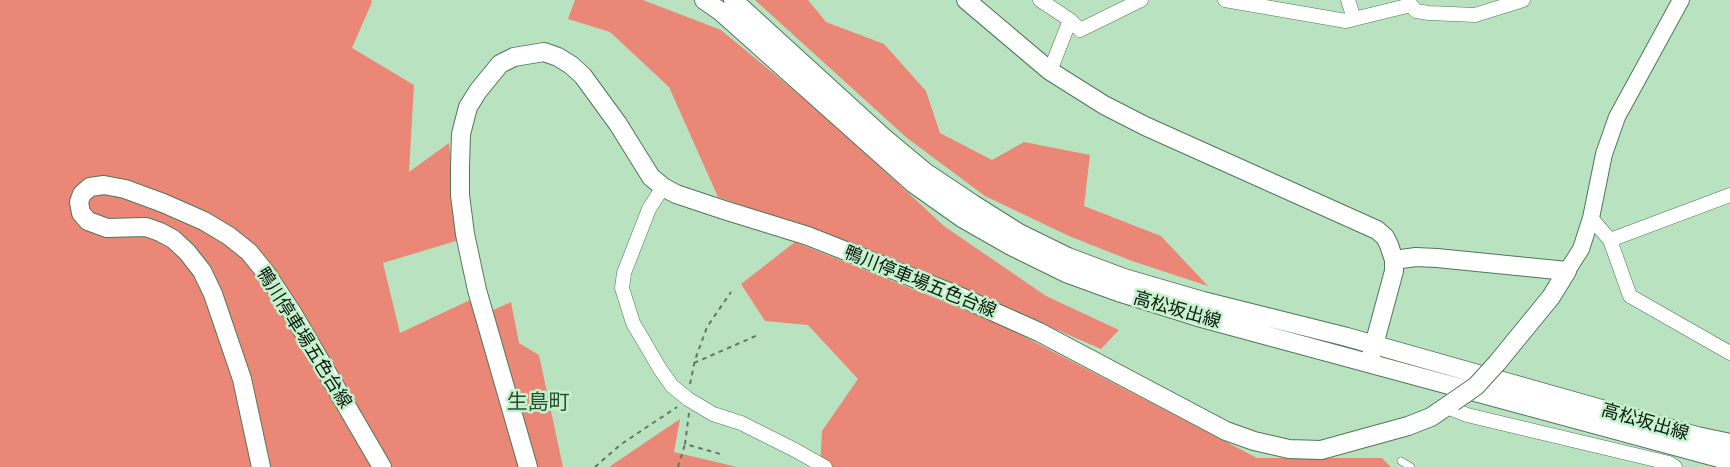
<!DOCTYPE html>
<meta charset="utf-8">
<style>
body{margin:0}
canvas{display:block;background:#b9e3c0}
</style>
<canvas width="1730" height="467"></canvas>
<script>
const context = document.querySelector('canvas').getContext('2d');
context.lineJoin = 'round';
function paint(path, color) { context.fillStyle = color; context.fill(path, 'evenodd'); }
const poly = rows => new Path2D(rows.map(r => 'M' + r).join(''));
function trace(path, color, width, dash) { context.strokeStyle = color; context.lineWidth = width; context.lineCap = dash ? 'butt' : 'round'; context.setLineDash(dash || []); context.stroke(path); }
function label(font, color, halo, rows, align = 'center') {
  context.font = font + ' "Alegreya Sans","Noto Sans JP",sans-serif'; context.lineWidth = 5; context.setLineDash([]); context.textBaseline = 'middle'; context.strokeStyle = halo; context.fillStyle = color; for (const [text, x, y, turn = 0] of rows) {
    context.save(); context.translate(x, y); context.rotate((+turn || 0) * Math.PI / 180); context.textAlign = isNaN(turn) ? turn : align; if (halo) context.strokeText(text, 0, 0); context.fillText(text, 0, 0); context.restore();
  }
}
paint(poly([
 [0,0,371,0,372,2,352,48,414,85,409,172,449,143,459,240,383,263,400,333,470,300,476,318,511,302,519,343,539,355,563,467,0,467],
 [575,0,643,0,721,30,825,116,944,226,1046,296,1119,330,1101,349,894,259,718,197,669,87,610,32,568,19],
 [755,0,808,0,826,22,884,44,926,91,940,133,992,160,1024,142,1090,155,1084,206,1161,236,1208,286,1132,261,1069,236,985,196,907,138],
 [795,242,1002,325,1257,458,1382,458,1391,467,820,467,822,431,858,379,808,325,765,321,741,284],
 [680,419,674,452,737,467,609,467]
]), '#eb8777');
const service = poly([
 [1401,461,1411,467]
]);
const minor = poly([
 [1040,0,1070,20,1080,30,1141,0],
 [1225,0,1346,21,1354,19],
 [1348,0,1354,19,1411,5,1416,11,1429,13,1475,15,1523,0],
 [1050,71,1070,20],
 [663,187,649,209,624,273,622,288,633,323,660,369,672,386,688,399,713,414,741,423,795,450,825,467],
 [1591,218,1610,240,1730,195],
 [1610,240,1630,296,1730,353],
 [1447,407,1467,415,1669,463,1675,467]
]);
const tertiary = poly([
 [1567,271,1581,249,1591,218,1604,154,1617,117,1681,0]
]);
const secondary = poly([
 [704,0,720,11,914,184,962,218,1011,246,1066,273,1121,293,1198,317,1730,461],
 [733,0,883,137,925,172,973,204,1019,233,1068,257,1124,278,1203,301,1347,337,1697,436,1730,443],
 [966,0,1050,71,1104,105,1145,126,1377,230,1385,237,1389,245,1394,260,1394,271,1371,356],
 [1394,260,1416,257,1437,258,1567,271,1551,297,1497,363],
 [261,467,242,379,213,294,202,271,187,252,173,239,160,232,146,227,107,228,88,221,81,213,79,202,82,194,90,187,104,185,125,189,163,203,204,221,229,236,249,252,266,273,293,314,382,467],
 [528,467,477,290,465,234,460,195,460,166,461,134,468,107,478,91,500,64,514,57,544,52,558,57,571,65,583,76,618,124,651,177,663,187,676,194,724,210,808,236,954,294,1039,332,1226,431,1254,441,1289,449,1321,450,1408,426,1431,417,1453,402]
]);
trace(service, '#507758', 8);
trace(minor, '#507758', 15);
trace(tertiary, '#507758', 18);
trace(secondary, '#507758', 20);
trace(poly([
 [694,363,758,335],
 [690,384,695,360,707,327,731,292],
 [689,413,685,444,724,455],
 [595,467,620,445,677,407],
 [678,467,685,444]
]), '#5d7962', 2, [4.5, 4.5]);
trace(service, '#fff', 7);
trace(minor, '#fff', 14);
trace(tertiary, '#fff', 16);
trace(secondary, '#fff', 18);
const secondaryBridge = poly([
 [1453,402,1476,386,1497,363]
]);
trace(secondaryBridge, '#507758', 20, []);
trace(secondaryBridge, '#fff', 18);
label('18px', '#08180c', '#c5f1cd', [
 ["鴨川停車場五色台線",920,282,22],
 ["高松坂出線",1177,310,16],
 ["鴨川停車場五色台線",304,338,58],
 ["高松坂出線",1645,422,16]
]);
label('21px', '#294f31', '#c5f1cd', [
 ["生島町",538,403]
]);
</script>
